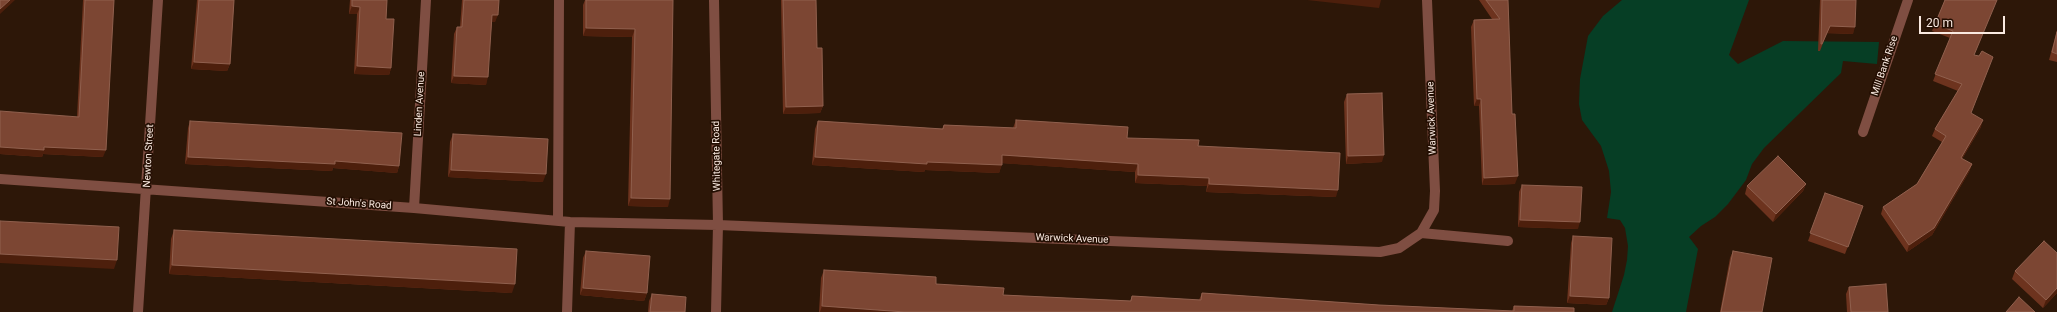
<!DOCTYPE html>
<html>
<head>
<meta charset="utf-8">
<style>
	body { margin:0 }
	#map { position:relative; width:2057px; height:312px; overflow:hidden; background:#2d1708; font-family:Roboto,sans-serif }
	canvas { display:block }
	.scale { position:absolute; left:1919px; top:16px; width:86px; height:18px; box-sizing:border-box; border:2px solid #faeae1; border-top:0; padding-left:5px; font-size:12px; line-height:14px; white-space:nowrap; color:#faeae1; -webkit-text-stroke:3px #230e02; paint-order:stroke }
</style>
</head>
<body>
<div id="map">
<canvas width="2057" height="312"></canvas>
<div class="scale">20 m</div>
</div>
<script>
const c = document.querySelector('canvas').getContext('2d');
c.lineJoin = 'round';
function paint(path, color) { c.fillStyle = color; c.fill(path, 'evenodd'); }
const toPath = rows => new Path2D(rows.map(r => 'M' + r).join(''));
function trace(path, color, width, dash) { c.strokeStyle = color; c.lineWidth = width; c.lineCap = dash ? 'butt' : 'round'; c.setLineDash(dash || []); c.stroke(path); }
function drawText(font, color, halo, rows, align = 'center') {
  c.font = font + ' Roboto,sans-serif'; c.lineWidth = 3.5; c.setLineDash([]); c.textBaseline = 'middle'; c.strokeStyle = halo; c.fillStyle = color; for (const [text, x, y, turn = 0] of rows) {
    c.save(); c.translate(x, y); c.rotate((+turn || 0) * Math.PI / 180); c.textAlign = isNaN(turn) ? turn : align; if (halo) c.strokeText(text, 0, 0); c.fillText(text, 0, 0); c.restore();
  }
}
const green = toPath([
	[1622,0,1749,0,1729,55,1738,64,1783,41,1879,42,1877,64,1843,61,1841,73,1764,148,1752,164,1746,180,1728,204,1715,217,1701,226,1689,237,1698,249,1686,312,1612,312,1624,275,1627,260,1628,246,1625,228,1620,220,1607,218,1611,192,1609,171,1601,146,1582,120,1579,104,1580,79,1588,36,1603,16]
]);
const minor = toPath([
	[714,0,718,225,716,312],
	[1863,132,1908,0],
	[0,179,414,208,570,222,718,225,1380,252,1399,248,1421,233,1508,241],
	[414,208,426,0],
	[558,221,559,0],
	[1421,233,1434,210,1435,191,1427,0],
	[138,312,158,0],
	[567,312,570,222]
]);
const wall = toPath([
	[83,0,114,0,103,157,43,154,42,157,0,154,77,117],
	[197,0,234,0,230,64,227,71,191,69],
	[350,0,387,0,386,19,391,68,389,75,354,74,357,14,349,14],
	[462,0,499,0,495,22,492,22,486,85,451,83,454,34,457,27,460,27],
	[585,0,673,0,668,207,628,206,632,37,583,36,583,5],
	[781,0,816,0,817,48,823,106,820,113,783,114],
	[1479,0,1508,0,1512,114,1515,184,1482,185,1479,106,1474,106,1471,27,1474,20,1492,19],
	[1820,0,1856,0,1853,34,1827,33,1820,51,1818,51],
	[1945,0,1974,55,1971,113,1981,127,1962,159,1972,164,1969,172,1932,235,1907,252,1881,214,1883,207,1917,184,1942,142,1932,136,1935,129,1958,91,1933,81,1950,38,1932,31],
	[2057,30,2057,62,2049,60],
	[1347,94,1382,162,1346,164,1344,102],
	[1016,120,1127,138,1198,146,1336,197,1206,192,1207,186,1135,183,1135,172,1002,163,999,173,925,170,924,172,812,165,815,129,818,121,942,129,944,125,1013,128],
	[190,121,399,166,397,173,333,168,332,171,185,164,188,128],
	[453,134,543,182,448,177,450,142],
	[1806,184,1803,191,1773,222,1745,194,1747,186],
	[1522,185,1578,229,1518,227,1519,192],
	[1825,193,1863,206,1845,254,1808,241],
	[174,230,512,293,169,274,171,239],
	[1573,236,1609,298,1606,305,1567,303,1571,243],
	[586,251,647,293,644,301,580,295,583,258],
	[1733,251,1762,312,1720,312,1730,258],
	[2057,253,2057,293,2043,308,2012,279,2015,271],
	[824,270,936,284,1003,295,1130,301,1132,296,1199,300,1202,293,1379,305,1512,311,1514,306,1574,312,819,312,821,278],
	[1849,287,1888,312,1847,312,1846,294],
	[652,294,685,312,648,312,649,301]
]);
const shadedWall = toPath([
	[10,0,15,0,0,14,0,9],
	[1307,0,1381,0,1379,8],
	[352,6,360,7,357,14,349,14],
	[492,15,498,15,495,22,490,22],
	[1830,26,1855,27,1853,34,1827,33,1820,51],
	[586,28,635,29,632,37,583,36],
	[194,62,230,64,227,71,191,69],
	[357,66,391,68,389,75,354,74],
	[454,76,488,77,486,85,451,83],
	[1477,99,1481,99,1479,106,1474,106],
	[823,106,820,113,783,114,786,107],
	[1983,120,1981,127,1958,165,1961,158],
	[0,147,44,147,106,150,103,157,43,154,42,157,0,154],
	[1002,155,1138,164,1135,172,999,163],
	[1384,155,1382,162,1346,164,1348,156],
	[188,157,335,161,399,166,397,173,333,168,332,171,185,164],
	[815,157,927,162,1002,165,999,173,925,170,924,172,812,165],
	[1972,164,1969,172,1932,235,1907,252,1909,245],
	[451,170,546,174,543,182,448,177],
	[1138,175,1209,178,1207,186,1135,183],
	[1518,176,1515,184,1482,185,1484,178],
	[1209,184,1338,190,1336,197,1206,192],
	[1806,184,1803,191,1773,222,1776,214],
	[631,198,670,199,668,207,628,206],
	[1520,220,1580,222,1578,229,1518,227],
	[0,254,117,260,114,269,0,263],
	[172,265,515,284,512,293,169,274],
	[583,288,647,293,644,301,580,295],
	[2057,288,2057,293,2043,308,2046,300],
	[1570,296,1609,298,1606,305,1567,303],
	[822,306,905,312,820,312]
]);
const building = toPath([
	[0,0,10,0,0,9,0,0],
	[85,0,114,0,106,150,44,147,44,150,0,147,0,111,79,117,85,0],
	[199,0,234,0,230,64,194,62,199,0],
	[352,0,387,0,386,19,394,19,391,68,357,66,360,7,352,6,352,0],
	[464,0,499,0,498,15,492,15,488,77,454,76,457,27,462,27,464,0],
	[586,0,673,0,670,199,631,198,635,29,586,28,586,0],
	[783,0,816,0,817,48,822,48,823,106,786,107,783,0],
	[1486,0,1508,0,1512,114,1515,114,1518,176,1484,178,1481,99,1477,99,1474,20,1500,19,1486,0],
	[1822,0,1856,0,1855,27,1830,26,1822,44,1821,44,1822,0],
	[1945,0,1997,0,1974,55,1979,56,1982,51,1993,57,1971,113,1983,120,1961,158,1972,164,1934,228,1909,245,1883,207,1917,184,1946,136,1935,129,1962,84,1935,74,1953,31,1935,24,1945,0],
	[2057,32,2057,54,2052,52,2057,32],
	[1382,93,1384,155,1348,156,1347,94,1382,93],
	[1016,120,1128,127,1127,138,1199,140,1198,146,1340,153,1338,190,1209,184,1209,178,1138,175,1138,164,1002,155,1002,165,927,162,927,164,815,157,818,121,943,129,944,125,1016,128,1016,120],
	[190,121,402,133,399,166,335,161,335,164,188,157,190,121],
	[453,134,548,139,546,174,451,170,453,134],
	[1778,156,1806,184,1776,214,1747,186,1778,156],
	[1522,185,1582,187,1580,222,1520,220,1522,185],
	[1825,193,1863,206,1848,247,1810,233,1825,193],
	[0,221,119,227,117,260,0,254,0,221],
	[174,230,517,249,515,284,172,265,174,230],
	[1573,236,1612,238,1609,298,1570,296,1573,236],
	[2044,241,2057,253,2057,288,2046,300,2015,271,2044,241],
	[586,251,650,256,647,293,583,288,586,251],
	[1733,251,1772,258,1762,312,1721,312,1733,251],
	[824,270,936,277,936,284,1004,288,1003,295,1131,301,1132,296,1201,300,1202,293,1379,305,1514,311,1514,306,1574,308,1574,312,905,312,822,306,824,270],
	[1886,284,1888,312,1851,312,1849,287,1886,284],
	[652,294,686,297,685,312,650,312,652,294],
	[2019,297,2035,312,2006,312,2019,297]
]);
const streetNames = [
	["Mill Bank Rise",1885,66,-71],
	["Linden Avenue",420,104,-87],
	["Warwick Avenue",1432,118,-92],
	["Newton Street",149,156,-87],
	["Whitegate Road",717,156,-91],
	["St John's Road",359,204,4],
	["Warwick Avenue",1072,239,2]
];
paint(green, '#063e25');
trace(minor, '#7f4e42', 10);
paint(wall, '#6d331e');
paint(shadedWall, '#4d1f0c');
paint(building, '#7c4633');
trace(building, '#90604e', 1);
drawText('10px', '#faeae1', '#230e02', streetNames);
</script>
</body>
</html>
